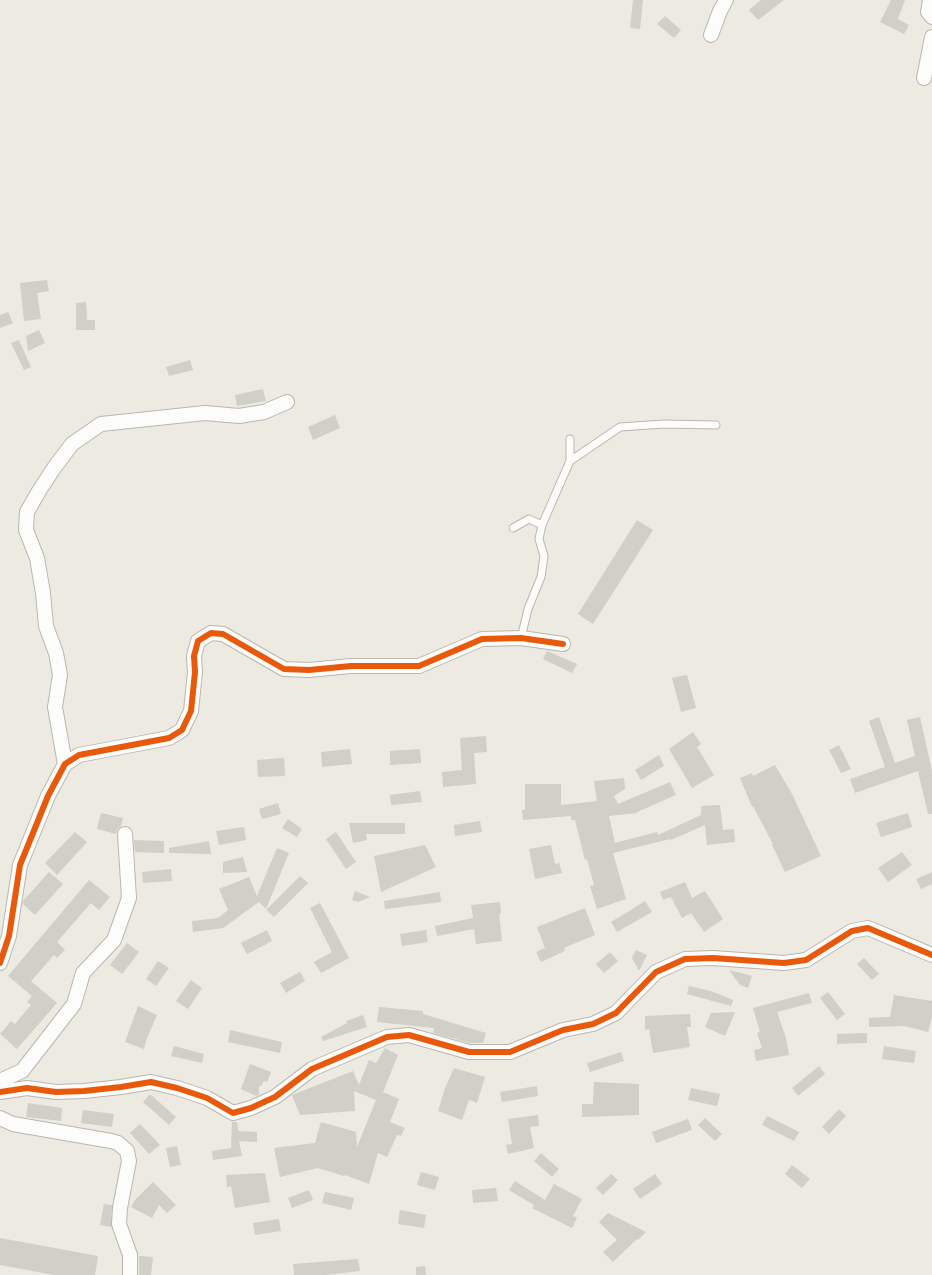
<!DOCTYPE html>
<html>
<head>
<meta charset="utf-8">
<style>
	body { margin:0 }
	canvas { display:block; background:#eceae1 }
</style>
</head>
<body>
<canvas width="932" height="1275"></canvas>
<script>
const c = document.querySelector('canvas').getContext('2d');
c.lineJoin = 'round';
function paint(path, color) { c.fillStyle = color; c.fill(path, 'evenodd'); }
const toPath = rows => new Path2D(rows.map(r => 'M' + r).join(''));
function trace(path, color, width, dash) { c.strokeStyle = color; c.lineWidth = width; c.lineCap = dash ? 'butt' : 'round'; c.setLineDash(dash || []); c.stroke(path); }
const building = toPath([
	[633,0,643,0,640,29,630,28],
	[761,0,784,0,758,20,749,10],
	[891,0,905,0,898,19,909,25,904,34,880,22],
	[665,16,681,30,674,38,657,24],
	[47,280,49,291,37,293,41,319,24,321,20,283],
	[86,302,87,320,95,320,95,330,76,330,76,303],
	[8,312,13,323,0,328,0,315],
	[39,330,45,343,28,351,26,336],
	[19,340,31,367,24,370,11,343],
	[190,360,193,370,169,376,166,367],
	[263,389,266,401,237,406,235,395],
	[335,415,340,428,313,440,308,427],
	[637,520,653,530,593,624,578,614],
	[547,651,577,664,572,673,543,659],
	[687,675,696,708,681,712,672,678],
	[879,717,895,763,915,756,907,720,920,717,932,771,932,814,928,814,918,771,855,793,850,779,885,767,869,721],
	[693,732,701,744,697,747,714,775,692,788,669,749],
	[486,736,487,752,474,753,476,784,443,787,442,772,462,770,460,738],
	[839,745,851,769,841,773,829,750],
	[350,749,352,764,322,767,321,752],
	[420,749,421,763,390,765,390,751],
	[659,755,664,766,641,780,635,770],
	[284,758,285,776,258,777,257,760],
	[775,765,792,794,821,856,785,872,772,845,773,844,753,806,752,807,740,778,752,773,753,776],
	[624,778,625,789,614,796,618,804,670,782,676,795,637,812,637,813,609,816,615,843,657,832,658,835,701,815,701,806,720,805,723,830,734,829,735,842,707,845,705,825,671,840,670,839,613,853,626,899,597,909,590,886,594,885,587,859,585,860,575,820,571,820,571,816,523,820,522,810,525,810,525,784,561,784,561,805,597,801,594,781],
	[420,791,422,802,391,805,390,795],
	[278,803,281,814,262,819,259,809],
	[101,813,123,818,121,826,117,830,116,834,97,829],
	[908,813,912,827,881,837,876,823],
	[288,819,302,829,297,837,282,828],
	[480,821,482,832,455,836,454,825],
	[349,823,405,823,405,834,366,834,367,840,353,843],
	[244,827,246,840,219,845,216,831],
	[75,832,87,842,57,875,45,863],
	[336,832,356,862,346,869,326,839],
	[134,840,164,841,164,853,135,852],
	[209,841,211,854,169,853,169,848],
	[425,845,436,867,381,892,374,856],
	[551,845,555,864,559,863,562,873,535,879,529,849],
	[277,848,289,853,266,909,259,902,223,928,193,932,192,921,218,918,228,910,219,889,249,877,257,896],
	[902,852,912,865,888,882,878,868],
	[243,857,247,872,223,873,223,862],
	[171,869,172,881,143,883,142,872],
	[49,872,63,884,35,915,23,904,23,901],
	[932,872,932,884,921,889,916,879],
	[300,876,308,883,274,917,266,910],
	[89,880,110,897,99,910,91,903,57,942,65,950,57,958,54,955,31,981,57,1003,17,1049,0,1034,11,1021,15,1024,31,1005,27,1002,32,996,8,976],
	[685,882,692,898,705,891,723,919,704,932,691,913,682,918,673,901,674,899,672,900,671,897,663,900,660,892],
	[355,891,370,897,358,902,352,900],
	[440,892,441,902,385,909,384,901],
	[645,901,652,912,617,932,611,922],
	[500,902,501,914,499,914,502,941,476,944,474,929,437,936,435,926,473,918,471,905],
	[320,903,349,958,321,973,314,962,332,952,310,908],
	[585,908,595,935,564,948,565,951,541,962,536,952,545,948,537,927],
	[267,930,272,941,247,954,241,943],
	[426,930,428,942,402,946,400,934],
	[127,943,139,952,122,974,110,965],
	[636,950,647,955,639,971,632,958],
	[610,952,618,961,604,973,596,964],
	[864,958,879,974,872,980,857,964],
	[158,961,169,968,156,986,146,979],
	[729,970,752,976,748,988,740,985],
	[300,972,305,981,286,993,280,983],
	[191,980,202,988,188,1009,176,1001],
	[689,986,711,991,733,1000,731,1006,687,994],
	[828,992,845,1014,837,1020,820,998],
	[809,993,812,1003,777,1012,786,1038,789,1055,756,1061,754,1050,762,1048,757,1033,760,1032,753,1008],
	[894,995,932,1001,932,1017,928,1032,904,1026,869,1027,869,1018,890,1017],
	[138,1006,157,1015,147,1038,144,1049,125,1042],
	[379,1007,423,1011,423,1014,486,1033,483,1043,470,1043,433,1033,434,1028,377,1022],
	[735,1012,725,1036,705,1027,711,1013],
	[690,1014,691,1027,687,1027,690,1047,653,1053,649,1029,645,1030,645,1016],
	[363,1015,367,1027,323,1041,321,1037,347,1023,346,1021],
	[230,1030,282,1042,280,1053,228,1042],
	[867,1033,867,1043,837,1044,837,1034],
	[174,1046,204,1054,202,1063,171,1056],
	[884,1046,916,1051,914,1063,882,1059],
	[385,1048,398,1055,383,1092,399,1099,390,1122,405,1128,401,1136,397,1135,387,1157,378,1153,369,1184,345,1175,344,1176,318,1168,280,1177,274,1148,315,1143,321,1122,356,1132,357,1147,376,1100,354,1091,355,1111,300,1115,292,1095,353,1071,359,1085,369,1060,376,1063],
	[621,1052,624,1061,590,1072,587,1063],
	[250,1064,271,1072,267,1082,264,1081,261,1086,259,1086,259,1095,256,1096,241,1089],
	[819,1066,825,1074,798,1096,792,1088],
	[454,1068,485,1077,477,1103,469,1100,462,1120,438,1111,445,1088],
	[594,1082,639,1084,639,1115,582,1117,582,1104,593,1104],
	[537,1086,538,1096,502,1102,500,1092],
	[691,1088,720,1094,717,1106,688,1100],
	[150,1094,176,1117,169,1125,143,1102],
	[28,1103,62,1108,61,1121,26,1117],
	[839,1109,846,1116,829,1134,822,1127],
	[83,1110,114,1114,112,1127,81,1123],
	[538,1115,539,1126,530,1127,534,1148,508,1154,506,1145,512,1144,508,1119],
	[767,1116,799,1132,794,1141,762,1125],
	[705,1118,722,1134,715,1141,698,1125],
	[688,1119,692,1130,656,1143,652,1132],
	[232,1122,237,1122,238,1131,257,1132,257,1142,239,1141,242,1156,213,1160,212,1151,231,1148],
	[140,1124,160,1145,149,1154,130,1133],
	[177,1146,181,1165,170,1167,166,1148],
	[541,1153,559,1169,552,1177,534,1161],
	[792,1165,810,1179,802,1188,785,1174],
	[421,1172,439,1177,435,1190,417,1185],
	[265,1173,270,1202,235,1208,231,1186,227,1187,226,1175],
	[611,1174,618,1180,603,1195,596,1188],
	[655,1174,662,1184,640,1199,633,1189],
	[515,1181,545,1200,554,1184,582,1199,573,1216,577,1218,572,1228,532,1208,534,1205,509,1190],
	[153,1182,176,1205,167,1213,159,1205,152,1218,131,1207,135,1200],
	[496,1188,498,1201,473,1203,472,1190],
	[309,1190,313,1200,292,1208,288,1198],
	[325,1192,354,1198,351,1210,322,1203],
	[104,1204,112,1205,111,1227,100,1225],
	[400,1210,426,1215,424,1228,398,1224],
	[608,1213,646,1232,638,1240,637,1239,613,1262,603,1252,617,1240,599,1222],
	[279,1219,281,1231,255,1235,253,1223],
	[0,1238,98,1256,95,1275,54,1275,0,1265],
	[139,1256,153,1257,151,1275,139,1275],
	[358,1259,360,1271,325,1275,294,1275,293,1264],
	[425,1266,426,1275,416,1275,416,1267]
]);
const lane = toPath([
	[570,461,570,439],
	[513,528,529,519,542,525],
	[521,638,528,609,541,577,544,556,539,539,542,525,570,461,620,427,664,424,716,425]
]);
const street = toPath([
	[930,0,928,12,932,17],
	[711,35,720,11,726,0],
	[924,78,932,37],
	[65,764,55,707,60,675,56,653,46,626,43,593,37,558,26,530,27,512,39,491,54,468,72,444,101,424,205,413,239,416,264,412,287,402],
	[0,963,9,936,20,865,48,796,65,764,79,755,169,738,182,730,191,711,195,672,194,656,198,641,211,633,223,634,284,669,309,670,351,666,419,666,482,639,521,638,563,644],
	[4,1079,22,1071,74,1004,83,973,114,940,129,898,125,834],
	[0,1092,27,1088,56,1092,84,1091,121,1087,151,1082,177,1088,207,1098,233,1113,251,1108,275,1097,312,1069,387,1037,409,1035,469,1052,510,1052,563,1030,593,1024,616,1013,656,972,685,959,713,958,784,963,806,960,852,931,868,928,932,955],
	[0,1118,13,1124,111,1141,118,1143,127,1151,129,1161,120,1208,119,1224,130,1255,130,1275]
]);
const cycleway = toPath([
	[0,963,9,936,20,865,48,796,65,764,79,755,169,738,182,730,191,711,195,672,194,656,198,641,211,633,223,634,284,669,309,670,351,666,419,666,482,639,521,638,563,644],
	[0,1092,27,1088,56,1092,84,1091,121,1087,151,1082,177,1088,207,1098,233,1113,251,1108,275,1097,312,1069,387,1037,409,1035,469,1052,510,1052,563,1030,593,1024,616,1013,656,972,685,959,713,958,784,963,806,960,852,931,868,928,932,955]
]);
paint(building, '#d0cfc8');
trace(lane, '#b9b7b0', 9);
trace(street, '#b9b7b0', 16);
trace(lane, '#fcfcfa', 7);
trace(street, '#fcfcfa', 14);
trace(cycleway, '#e8590c', 6);
</script>
</body>
</html>
